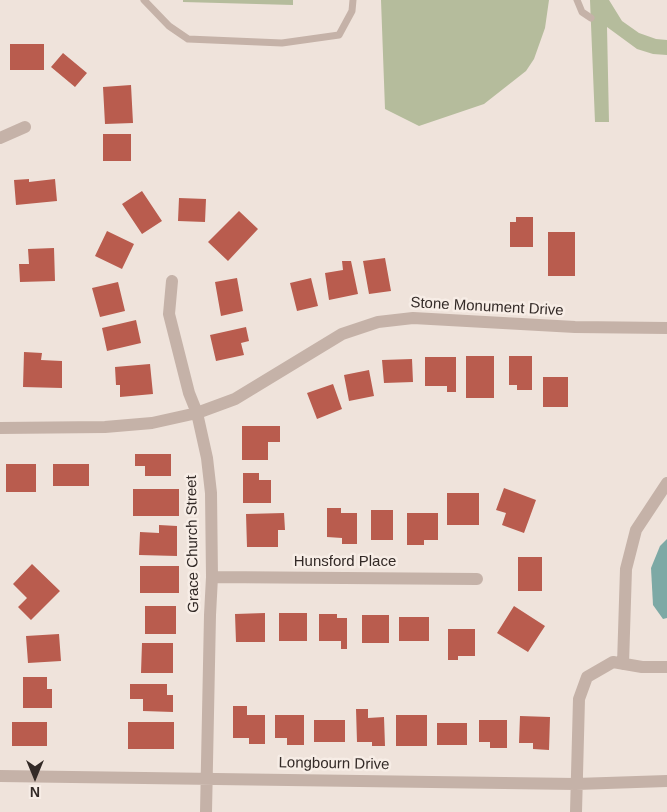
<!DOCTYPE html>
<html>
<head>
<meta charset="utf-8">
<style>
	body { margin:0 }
	#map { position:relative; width:667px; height:812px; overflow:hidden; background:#efe3db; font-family:Helvetica,sans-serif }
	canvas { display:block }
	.north { position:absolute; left:10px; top:752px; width:50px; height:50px; -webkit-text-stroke:4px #f7ede6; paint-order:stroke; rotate:180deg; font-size:14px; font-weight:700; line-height:20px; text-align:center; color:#332a27 }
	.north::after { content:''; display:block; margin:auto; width:18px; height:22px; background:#332a27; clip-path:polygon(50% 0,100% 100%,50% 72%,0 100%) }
</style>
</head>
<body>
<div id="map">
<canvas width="667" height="812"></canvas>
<div class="north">N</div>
</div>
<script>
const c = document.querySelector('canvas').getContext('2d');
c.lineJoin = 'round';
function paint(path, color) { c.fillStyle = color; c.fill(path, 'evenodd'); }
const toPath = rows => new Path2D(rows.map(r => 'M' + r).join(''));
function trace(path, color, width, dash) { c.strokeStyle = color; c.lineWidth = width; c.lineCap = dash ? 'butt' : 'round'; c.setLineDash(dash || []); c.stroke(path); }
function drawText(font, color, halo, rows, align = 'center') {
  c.font = font + ' Helvetica,sans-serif'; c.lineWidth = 5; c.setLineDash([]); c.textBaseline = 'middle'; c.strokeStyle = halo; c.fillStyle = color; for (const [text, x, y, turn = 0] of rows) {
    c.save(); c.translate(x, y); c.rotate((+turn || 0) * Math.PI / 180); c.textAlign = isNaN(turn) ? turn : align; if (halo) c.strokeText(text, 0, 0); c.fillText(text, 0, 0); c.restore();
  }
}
const green = toPath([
	[183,0,293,0,293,5,183,2],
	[381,0,549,0,545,28,534,59,526,71,484,104,419,126,385,109],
	[590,0,609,0,622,21,639,33,656,39,667,40,667,55,653,54,637,49,607,27,609,122,595,122]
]);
const water = toPath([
	[667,539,667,618,663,619,653,605,651,568,660,546]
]);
const building = toPath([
	[10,44,44,44,44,70,10,70],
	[63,53,87,73,75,87,51,67],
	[131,85,133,123,105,124,103,87],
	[103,134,131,134,131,161,103,161],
	[29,179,29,182,55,179,57,201,16,205,14,180],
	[142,191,162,221,142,234,122,204],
	[179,198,206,199,205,222,178,221],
	[239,211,258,229,228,261,208,242],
	[516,217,533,217,533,247,510,247,510,222,516,222],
	[107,231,134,244,122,269,95,256],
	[548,232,575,232,575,276,548,276],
	[54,248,55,281,20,282,19,264,29,264,28,249],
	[385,258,391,291,369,294,363,261],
	[342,261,351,261,358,294,329,300,325,273,343,270],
	[237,278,243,311,221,316,215,282],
	[311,278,318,306,297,311,290,283],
	[118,282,125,311,100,317,92,288],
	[136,320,141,343,107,351,102,328],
	[246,327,249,341,241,343,244,355,216,361,210,335],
	[24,352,42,353,41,360,62,361,62,388,23,387],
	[466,356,494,356,494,398,466,398],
	[509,356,532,356,532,390,517,390,517,385,509,385],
	[425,357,456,357,456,392,447,392,447,386,425,386],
	[412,359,413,382,384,383,382,360],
	[150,364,153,394,120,397,120,385,116,385,115,367],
	[369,370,374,396,349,401,344,375],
	[543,377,568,377,568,407,543,407],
	[333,384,342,409,317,419,307,393],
	[242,426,280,426,280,442,268,442,268,460,242,460],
	[135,454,171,454,171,476,145,476,145,466,135,466],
	[6,464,36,464,36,492,6,492],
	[53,464,89,464,89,486,53,486],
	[243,473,259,473,259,480,271,480,271,503,243,503],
	[504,488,536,500,524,533,502,525,506,513,496,510],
	[133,489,179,489,179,516,133,516],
	[447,493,479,493,479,525,447,525],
	[327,508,341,508,341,513,357,513,357,544,342,544,342,538,327,537],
	[371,510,393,510,393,540,371,540],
	[284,513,285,530,278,530,278,547,247,547,246,514],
	[407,513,438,513,438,540,424,540,424,545,407,545],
	[159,525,177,526,177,556,139,555,140,532,159,533],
	[518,557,542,557,542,591,518,591],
	[32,564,60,591,31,620,18,607,27,598,13,584],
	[140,566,179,566,179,593,140,593],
	[145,606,176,606,176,634,145,634],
	[514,606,545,626,528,652,497,633],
	[265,613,265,642,236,642,235,614],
	[279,613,307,613,307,641,279,641],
	[319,614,337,614,337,618,347,618,347,649,341,649,341,641,319,641],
	[362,615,389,615,389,643,362,643],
	[399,617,429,617,429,641,399,641],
	[448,629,475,629,475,656,458,656,458,660,448,660],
	[59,634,61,661,28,663,26,636],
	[142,643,173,643,173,673,141,673],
	[23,677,47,677,47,689,52,689,52,708,23,708],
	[130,684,167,684,167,695,173,695,173,712,143,711,143,699,130,699],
	[233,706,247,706,247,715,265,715,265,744,249,744,249,738,233,738],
	[356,709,368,709,368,718,384,717,385,746,372,746,372,742,357,742],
	[275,715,304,715,304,745,287,745,287,738,275,738],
	[396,715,427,715,427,746,396,746],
	[520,716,550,717,549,750,533,749,533,743,519,743],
	[314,720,345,720,345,742,314,742],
	[479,720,507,720,507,748,490,748,490,742,479,742],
	[12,722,47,722,47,746,12,746],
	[128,722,174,722,174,749,128,749],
	[437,723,467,723,467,745,437,745]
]);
const lane = toPath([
	[144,0,169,26,188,39,282,43,339,35,352,11,353,0],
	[577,0,582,12,591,18]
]);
const street = toPath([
	[0,138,25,127],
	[172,281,169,314,189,393,197,413,207,458,211,493,212,577,210,615,206,812],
	[0,428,105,427,152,423,197,413,235,399,342,334,378,322,413,318,575,327,667,328],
	[212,577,477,579],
	[623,664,626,569,636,530,667,483],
	[0,776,576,784,667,781],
	[576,812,579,699,587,677,613,662,642,667,667,667]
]);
const streetNames = [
	["Stone Monument Drive",487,307,3],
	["Grace Church Street",193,544,-91],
	["Hunsford Place",345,562],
	["Longbourn Drive",334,764,1]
];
paint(green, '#b5bc9c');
paint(water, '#7da9a5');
paint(building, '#b95c4e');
trace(lane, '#c5b2a8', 7);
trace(street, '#c5b2a8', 12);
drawText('15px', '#332a27', '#f7ede6', streetNames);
</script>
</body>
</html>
